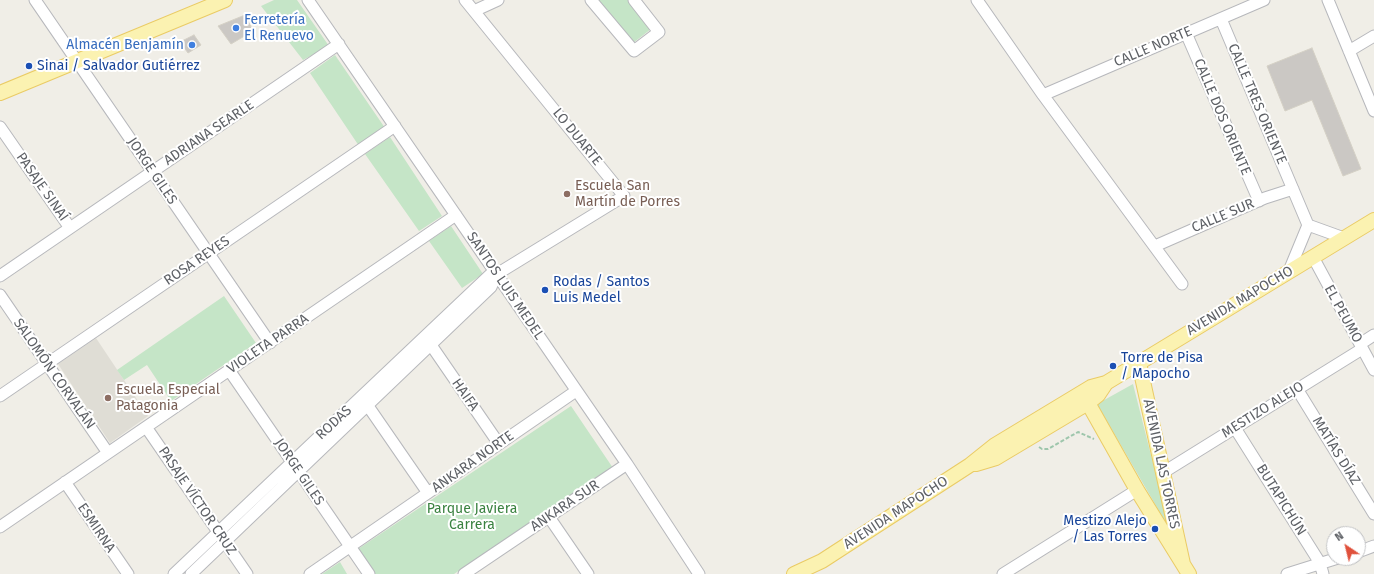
<!DOCTYPE html>
<html>
<head>
<meta charset="utf-8">
<style>
	body { margin:0 }
	#map { position:relative; width:1374px; height:574px; overflow:hidden; background:#f0eee7; font-family:"Fira Sans",sans-serif }
	canvas { display:block }
	.north { position:absolute; left:1326px; top:526px; width:40px; height:40px; box-sizing:border-box; background:#fff; border:1px solid #bfc0c2; border-radius:50%; rotate:325deg; font-size:11px; font-weight:700; line-height:16px; text-align:center; color:#5e6166 }
	.north::after { content:''; display:block; margin:auto; width:14px; height:18px; background:#e0513c; clip-path:polygon(50% 0,100% 100%,50% 72%,0 100%) }
</style>
</head>
<body>
<div id="map">
<canvas width="1374" height="574"></canvas>
<div class="north">N</div>
</div>
<script>
const c = document.querySelector('canvas').getContext('2d');
c.lineJoin = 'round';
function paint(path, color) { c.fillStyle = color; c.fill(path, 'evenodd'); }
const toPath = rows => new Path2D(rows.map(r => 'M' + r).join(''));
function trace(path, color, width, dash) { c.strokeStyle = color; c.lineWidth = width; c.lineCap = dash ? 'butt' : 'round'; c.setLineDash(dash || []); c.stroke(path); }
function drawText(font, color, halo, rows, align = 'center') {
  c.font = font + ' "Fira Sans",sans-serif'; c.lineWidth = 4; c.setLineDash([]); c.textBaseline = 'middle'; c.strokeStyle = halo; c.fillStyle = color; for (const [text, x, y, turn = 0] of rows) {
    c.save(); c.translate(x, y); c.rotate((+turn || 0) * Math.PI / 180); c.textAlign = isNaN(turn) ? turn : align; if (halo) c.strokeText(text, 0, 0); c.fillText(text, 0, 0); c.restore();
  }
}
const education = toPath([
	[96,338,148,416,110,443,58,364]
]);
const green = toPath([
	[274,0,297,0,329,46,303,60,261,6],
	[598,0,628,0,651,29,633,43],
	[335,55,385,128,359,146,310,73],
	[390,137,442,216,419,231,365,154],
	[451,226,483,274,462,288,429,241],
	[224,296,256,343,171,401,147,365,124,380,117,370],
	[1133,384,1170,530,1097,404],
	[571,406,613,468,454,574,375,574,358,549],
	[340,562,347,574,322,574]
]);
const building = toPath([
	[245,15,253,31,231,44,218,26,245,15],
	[194,35,201,45,188,53,180,42,194,35],
	[1312,48,1361,169,1343,176,1312,100,1285,111,1267,66,1312,48]
]);
const path = toPath([
	[1039,447,1042,449,1048,449,1078,432,1094,439]
]);
const minor = toPath([
	[35,0,270,343],
	[308,0,627,464,699,574],
	[591,0,634,51,659,32,634,0],
	[977,0,1043,95,1182,284],
	[1328,0,1374,111],
	[474,11,498,0],
	[1221,19,1308,225,1344,238],
	[1186,33,1259,201],
	[1349,51,1374,36],
	[1043,95,1264,0],
	[0,127,70,228],
	[1155,246,1265,198,1293,189],
	[1313,257,1374,370],
	[1289,271,1308,225],
	[0,276,339,44],
	[0,295,108,453],
	[1360,344,1374,335],
	[431,345,499,444],
	[229,370,369,574],
	[1297,389,1374,514],
	[0,396,395,126],
	[368,406,428,493],
	[146,427,247,574],
	[1235,428,1320,563,1323,574],
	[1164,472,1362,349],
	[65,482,128,574],
	[549,517,588,574],
	[0,527,456,215],
	[1358,552,1374,546],
	[174,574,494,271],
	[191,574,491,287,497,274,624,196,465,0],
	[310,574,576,391],
	[464,574,627,464],
	[1003,574,1137,490],
	[1287,574,1338,558]
]);
const major = toPath([
	[0,93,225,0],
	[1139,363,1183,564],
	[1088,403,1137,490,1189,574],
	[976,464,996,458,1006,452,1088,403,1098,395,1106,383],
	[794,574,822,561,970,465,995,445,1091,387,1106,383,1374,220]
]);
const markers = [
	[236,28,4,"#3f7fe0"],
	[192,45,4,"#3f7fe0"],
	[29,66,4,"#1a4fb4"],
	[567,194,4,"#8d6e63"],
	[545,290,4,"#1a4fb4"],
	[1113,366,4,"#1a4fb4"],
	[108,398,4,"#8d6e63"],
	[1155,529,4,"#1a4fb4"]
];
const shopNames = [
	["Ferretería",244,20],
	["El Renuevo",244,36],
	["Almacén Benjamín",184,45,"right"]
];
const streetNames = [
	["CALLE NORTE",1153,47,-23],
	["CALLE TRES ORIENTE",1257,104,67],
	["CALLE DOS ORIENTE",1222,117,67],
	["ADRIANA SEARLE",209,133,-34],
	["LO DUARTE",577,137,51],
	["JORGE GILES",152,171,56],
	["PASAJE SINAÍ",42,187,55],
	["CALLE SUR",1223,216,-23],
	["ROSA REYES",197,261,-34],
	["SANTOS LUIS MEDEL",505,286,56],
	["AVENIDA MAPOCHO",1240,301,-31],
	["EL PEUMO",1343,314,61],
	["VIOLETA PARRA",268,344,-34],
	["SALOMÓN CORVALÁN",54,374,55],
	["HAIFA",465,395,55],
	["MESTIZO ALEJO",1263,410,-32],
	["RODAS",334,423,-43],
	["MATÍAS DÍAZ",1336,451,58],
	["ANKARA NORTE",473,462,-35],
	["AVENIDA LAS TORRES",1161,464,78],
	["JORGE GILES",299,472,56],
	["BUTAPICHÚN",1281,500,58],
	["PASAJE VÍCTOR CRUZ",197,501,56],
	["ANKARA SUR",565,506,-34],
	["AVENIDA MAPOCHO",896,513,-33],
	["ESMIRNA",96,528,56]
];
const transitNames = [
	["Sinai / Salvador Gutiérrez",37,66],
	["Rodas / Santos",553,282],
	["Luis Medel",553,298],
	["Torre de Pisa",1121,358],
	["/ Mapocho",1121,374],
	["Mestizo Alejo",1147,521,"right"],
	["/ Las Torres",1147,537,"right"]
];
const educationNames = [
	["Escuela San",575,186],
	["Martín de Porres",575,202],
	["Escuela Especial",116,390],
	["Patagonia",116,406]
];
const parkNames = [
	["Parque Javiera",472,509],
	["Carrera",472,525]
];
paint(education, '#dfddd5');
paint(green, '#c5e5c7');
paint(building, '#cbc8c4');
trace(building, '#d4d0c5', 1);
trace(minor, '#b7b8bc', 13);
trace(major, '#eacb65', 16);
trace(path, '#9ec6ac', 2, [4, 2]);
trace(minor, '#fff', 11);
trace(major, '#fbf2b1', 14);
for (const [x, y, r, color] of markers) { const dot = new Path2D(); dot.arc(x, y, r, 0, 2 * Math.PI); c.fillStyle = color; c.fill(dot); trace(dot, '#fff', 1.5); }
drawText('14px', '#366cbe', '#fff', shopNames, 'left');
drawText('14px', '#5e6166', '#fff', streetNames);
drawText('14px', '#164399', '#fff', transitNames, 'left');
drawText('14px', '#785e54', '#fff', educationNames, 'left');
drawText('14px', '#3a8240', '#fff', parkNames);
</script>
</body>
</html>
